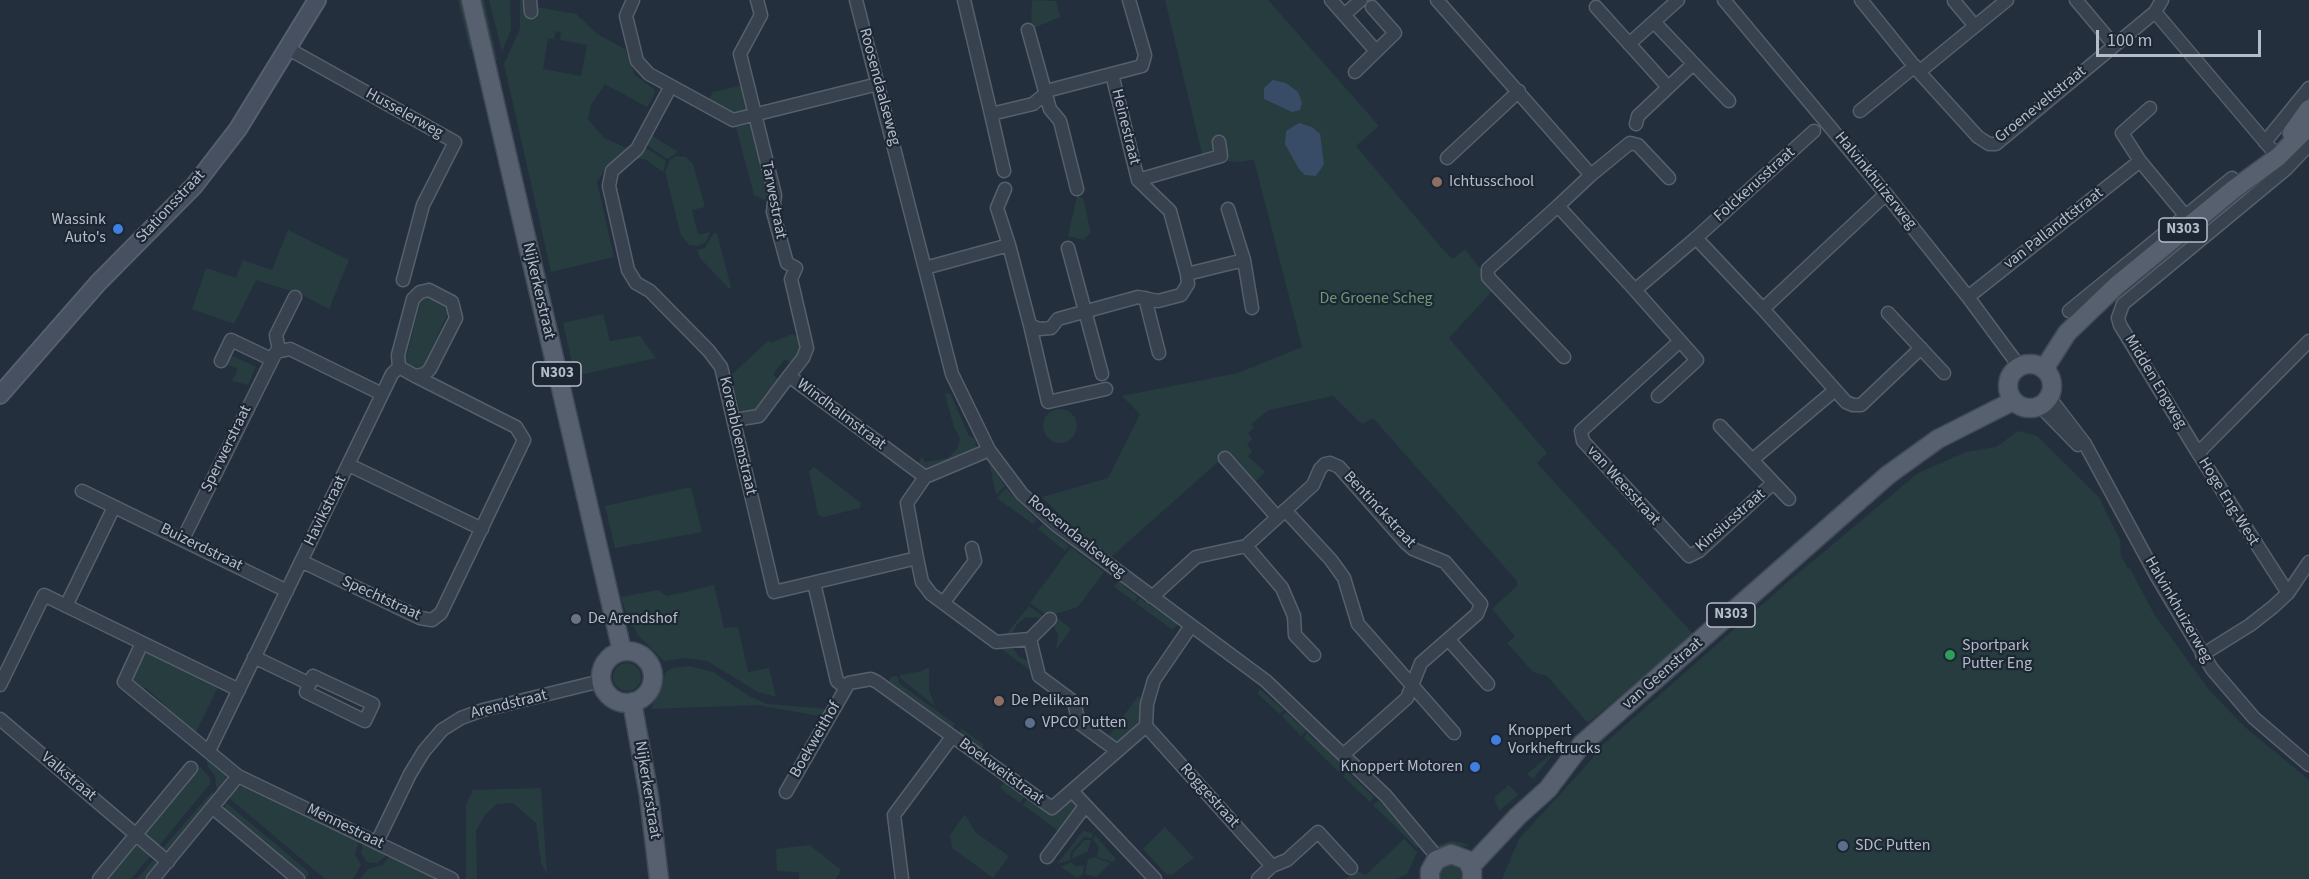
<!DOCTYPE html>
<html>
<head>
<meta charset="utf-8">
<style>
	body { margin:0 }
	#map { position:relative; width:2309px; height:879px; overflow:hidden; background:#242f3e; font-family:"Source Sans 3",sans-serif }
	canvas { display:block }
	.scale { position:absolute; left:2096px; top:30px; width:165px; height:27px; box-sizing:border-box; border:3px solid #b4bcc9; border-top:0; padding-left:8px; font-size:18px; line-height:21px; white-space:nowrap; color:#b4bcc9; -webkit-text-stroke:4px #1d2633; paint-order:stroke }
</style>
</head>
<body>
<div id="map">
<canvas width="2309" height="879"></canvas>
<div class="scale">100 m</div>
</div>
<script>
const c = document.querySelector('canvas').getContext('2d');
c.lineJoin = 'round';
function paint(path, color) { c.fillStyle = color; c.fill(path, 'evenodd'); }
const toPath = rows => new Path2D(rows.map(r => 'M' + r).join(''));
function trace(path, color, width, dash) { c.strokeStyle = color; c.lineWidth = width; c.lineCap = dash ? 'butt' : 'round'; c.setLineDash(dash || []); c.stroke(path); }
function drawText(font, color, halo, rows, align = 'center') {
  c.font = font + ' "Source Sans 3",sans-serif'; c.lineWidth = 4.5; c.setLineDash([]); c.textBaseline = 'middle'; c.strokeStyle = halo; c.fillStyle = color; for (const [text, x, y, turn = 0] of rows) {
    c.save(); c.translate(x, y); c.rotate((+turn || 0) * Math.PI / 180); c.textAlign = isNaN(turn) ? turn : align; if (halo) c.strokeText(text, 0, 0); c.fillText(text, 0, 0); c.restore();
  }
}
const green = toPath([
	[458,0,463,0,474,46,470,50],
	[478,0,484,0,497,59,493,67],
	[489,0,510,0,511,30,502,51],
	[520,0,524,2,525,14,535,15,537,7,576,14,597,34,625,49,635,75,654,89,655,94,647,107,605,84,591,105,588,119,604,138,627,148,608,165,597,182,614,257,551,272,504,64,520,29],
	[556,31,561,32,560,40,587,45,581,76,543,69,548,38,554,39],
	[1032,0,1056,1,1060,17,1031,29],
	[1165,0,1268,0,1379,126,1356,146,1445,252,1453,259,1465,249,1495,288,1449,338,1547,453,1537,463,1693,634,1588,723,1547,676,1533,672,1507,643,1515,636,1492,609,1517,586,1517,581,1373,418,1362,424,1333,396,1269,410,1251,424,1254,428,1248,433,1252,439,1247,444,1252,452,1248,456,1265,472,1253,484,1226,455,1110,558,1074,529,1042,497,1108,478,1140,414,1122,396,1238,373,1302,347,1254,160,1238,162,1203,158],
	[743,85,750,112,729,115,729,110,713,102,707,102,713,92],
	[751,124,770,194,764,200,754,195,736,127],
	[651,135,677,151,676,154,667,159,644,143],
	[643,146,666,161,663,172,645,159,633,159],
	[676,156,686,157,693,164,705,207,692,210,698,235,710,232,706,242,698,246,689,245,681,235,665,172,670,160],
	[1077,196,1083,198,1090,229,1090,233,1084,240,1068,236],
	[288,230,349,260,329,309,300,294,256,280,234,324,192,309,206,268,236,278,243,260,272,270],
	[717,233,731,287,729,289,700,258,697,250,705,248,713,234],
	[425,295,445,301,452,313,447,315,425,363,426,367,419,371,404,365,402,358,407,354,420,304,418,300],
	[603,314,610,341,640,336,656,358,575,376,563,323],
	[792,334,800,337,802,349,792,364,785,359,773,374,779,380,757,410,745,412,740,410,730,376,768,341,771,343],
	[231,355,256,367,248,385,232,381,238,369,226,364],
	[950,393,969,436,975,439,976,448,928,469,923,469,919,464,922,456,925,462,948,458,958,448,960,438,954,427,945,394],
	'1043 426a17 17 0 1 1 34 0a17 17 0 1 1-34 0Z',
	[2018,431,2037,436,2099,497,2120,540,2121,556,2128,569,2130,568,2154,614,2210,691,2245,727,2309,780,2309,879,1502,879,1519,839,1592,759,1596,751,1782,587,1918,473,1966,452,1996,447],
	[989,461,1005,486,996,495],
	[814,467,861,503,860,508,824,517,818,515,809,471],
	[691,487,702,532,615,548,605,506],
	[1006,488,1037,520,1033,524,997,498],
	[1042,524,1069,546,1065,551,1038,529],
	[1071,547,1104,572,1078,607,1048,616,1030,603],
	[1120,579,1124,586,1138,597,1135,602,1114,587],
	[714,585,724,628,738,627,748,672,769,668,776,697,758,692,707,661,686,658,664,661,637,634,634,627,631,627,621,597,658,590,667,596],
	[1140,598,1171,620,1179,622,1173,630,1136,603],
	[1029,606,1045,618,1026,617,1017,624,1011,636,1004,637],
	[1057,618,1071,629,1056,650,1058,635,1053,624],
	[1012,645,1019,657,1031,662,1031,671,999,647],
	[150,653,219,685,195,734,166,710,165,705,146,688,139,688,131,680,142,655],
	'613 677a14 14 0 1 1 28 0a14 14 0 1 1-28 0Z',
	[690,666,713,672,751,697,767,704,829,709,825,717,756,705,651,709,666,672,672,668],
	[929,667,929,690,935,706,900,678,900,675,922,671],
	[897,676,900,684,955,724,953,727,948,729,888,685,891,677],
	[1260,689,1284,710,1280,714,1257,693],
	[1139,695,1143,702,1141,724,1117,743,1107,738],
	[1286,712,1306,731,1301,736,1282,716],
	[961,728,984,745,979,752,959,737],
	[1307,733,1317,742,1323,742,1348,766,1341,774,1304,738],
	[1558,748,1533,779,1528,775,1528,773],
	[206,756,226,775,225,783,220,791,216,787,215,776,208,767],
	[200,767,210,778,210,784,158,847,145,837,144,832,192,772],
	[1347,771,1374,797,1370,802,1343,776],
	[1005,781,1025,796,1020,803,1000,788],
	[1509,785,1518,795,1499,811,1494,798],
	[247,786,359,840,355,854,361,865,353,879,325,879,228,797,237,788],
	[541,788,547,874,541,863,536,823,513,803,497,804,485,815,476,831,477,879,466,879,466,805,473,790],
	[211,793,217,794,170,849,162,849],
	[1028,798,1051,815,1070,799,1078,806,1060,832,1023,805],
	[224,801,309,872,307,879,226,813],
	[1378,801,1391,809,1420,845,1417,848,1373,805],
	[965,814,975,832,1009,856,993,878,952,848,950,835],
	[1165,827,1194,858,1173,874,1167,875,1143,849],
	[1083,831,1093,833,1092,838,1084,837,1071,852,1070,860,1057,864],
	[1095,835,1116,859,1113,862,1097,857,1099,847,1093,840],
	[1404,839,1417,852,1407,874,1397,879,1345,879,1357,871,1366,875],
	[1084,840,1091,840,1088,851,1072,859,1073,853],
	[1451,841,1460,842,1470,846,1439,848,1435,846],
	[363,842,387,853,385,857,377,863,367,862,361,853],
	[137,843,152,854,131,879,103,879],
	[810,845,841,870,836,879,799,879,799,872,777,871,776,849],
	[390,855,439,879,360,879,368,869,383,865],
	[156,857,156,866,145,879,137,879],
	[1094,857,1111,863,1096,877,1085,874,1088,859],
	[1071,862,1075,866,1084,866,1083,874,1077,878,1061,867],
	[1451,863,1460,867,1462,879,1440,879,1443,866]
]);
const water = toPath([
	[1273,80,1286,83,1298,92,1302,103,1300,110,1292,112,1264,99,1264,88],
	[1299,123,1312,127,1320,134,1324,164,1316,176,1305,175,1299,169,1285,144,1286,131]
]);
const street = toPath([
	[530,0,531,12],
	[633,0,626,16,637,61,649,74,671,86],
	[757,0,761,15,740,54,775,195,773,212,787,263,796,268,791,279,807,348,803,358,789,376],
	[856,0,952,374,989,450,1022,494,1056,525,1266,681,1386,796,1438,858],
	[964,0,991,114,1033,104,1050,90,1142,66,1145,55,1129,0],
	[1331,0,1376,51],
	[1437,0,1591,175,1558,206,1635,290,1696,238,1763,309,1886,194],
	[1724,0,1886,194,1968,297,2019,366],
	[1861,0,1919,72,1978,137,1989,144,1996,144,2155,12,2278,157],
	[2076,0,2114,45],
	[1954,1,1975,26],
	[1596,7,1668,87],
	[2155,12,2162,0],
	[1344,15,1361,0],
	[1654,22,1729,101],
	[1028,30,1050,109,1060,121,1077,189],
	[1629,44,1678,0],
	[287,48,455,142,423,205,403,280],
	[1355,72,1395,33,1372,7],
	[1919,72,2007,0],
	[878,84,733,120,671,86,637,149,612,171,609,186,628,270,636,283,650,291,709,351,721,367,774,592,917,558,907,503,925,477,989,450],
	[2150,108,2122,133,2140,161,2189,220],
	[1860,111,1915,66],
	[991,114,1004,171],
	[1636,124,1638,116,1693,64],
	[2265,142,2309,88],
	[1447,158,1519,91],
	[1591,175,1630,143,1638,145,1669,178],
	[1138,180,1221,156,1219,142],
	[1005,189,997,208,1009,245],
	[1558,206,1488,269,1488,277,1564,357],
	[1228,209,1244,260,1252,308],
	[1696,238,1814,131],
	[1068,248,1102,374],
	[925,268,1009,245,1030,325,1039,329,1051,328,1058,319,1138,297,1158,301,1181,295,1188,284,1187,274,1170,211,1138,180,1112,74],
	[1187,274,1244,260],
	[429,290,452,302,456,318,430,369,425,374,415,376,399,367,398,355,413,299,420,292,429,290],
	[1635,290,1697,360,1658,396],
	[1968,297,2140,161],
	[1145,298,1159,353],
	[1763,309,1846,402,1853,405,1861,405,1921,348],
	[2069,311,2232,178],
	[1888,313,1944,373],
	[1030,325,1048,402,1106,389],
	[1679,342,1581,431,1583,441,1689,556,1699,551,1772,484],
	[279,350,276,335,295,297],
	[221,361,231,340,271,359],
	[2049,397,2085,444,2157,577,2212,669,2254,718,2309,765],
	[2040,406,2078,445],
	[734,420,759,416,789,376,925,477],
	[1720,426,1789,499],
	[2198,453,2309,341],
	[1225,458,1277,517],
	[1752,460,1835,390],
	[349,465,482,529],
	[82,491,287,591],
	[1285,510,1331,560,1344,578,1358,624,1454,733],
	[183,539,276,352,290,349,382,394],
	[1246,546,1282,588,1294,616,1295,635,1314,655],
	[917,558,922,582,931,594,996,642,1030,639,1050,619],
	[301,561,420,618,432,620,441,613,524,440,516,427,415,376],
	[814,583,837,681,846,688,849,683,871,679,877,682,1052,808,1146,726,1147,704,1154,680,1191,626],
	[2288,593,2198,453,2120,325,2118,318,2123,304,2285,170,2309,145],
	[1152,597,1196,557,1246,546,1313,485,1320,469,1325,464,1330,463,1339,467,1406,543,1413,549,1445,562,1481,604,1477,614,1421,663,1407,698,1343,755],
	[944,602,975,561,972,548],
	[66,606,114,507],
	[1030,639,1039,676,1074,702,1079,723,1116,750],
	[1448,639,1488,684],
	[142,643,124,682,238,776,452,879],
	[2202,655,2250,625,2273,607,2288,593,2309,562],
	[254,657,310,684],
	[313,676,373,704,365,721,306,692,313,676],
	[0,685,44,595,239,690],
	[0,719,168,862],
	[1146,726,1272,866,1258,879],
	[209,751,392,374,399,367],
	[1072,791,1155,879],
	[786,792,846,688],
	[213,808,298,879],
	[377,842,410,774,424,751,442,730,461,718,483,710,601,681],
	[1047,857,1085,806],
	[1272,866,1287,860,1318,832,1351,868],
	[99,879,191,768],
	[153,879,238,776],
	[902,879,894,815,952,737]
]);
const secondary = toPath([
	[0,395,98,283,194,186,238,129,317,0]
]);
const primary = toPath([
	[471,0,622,651],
	[2292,133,2309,109],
	'2008 386a22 22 0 1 1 44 0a22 22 0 1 1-44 0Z',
	[2044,369,2067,333,2116,286,2234,189,2278,157,2309,126],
	'601 677a26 26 0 1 1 52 0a26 26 0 1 1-52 0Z',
	[632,702,649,796,659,879],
	[1471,866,1518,816,1548,789,1582,744,1888,475,1938,439,2013,401],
	[1430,879,1430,871,1436,860,1451,854,1467,860,1472,870,1472,879]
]);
const markers = [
	[1437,182,6,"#8d6e63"],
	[118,229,6,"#3f7fe0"],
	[576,619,6,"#6b7280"],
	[1950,655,6,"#2e9e5b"],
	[999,701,6,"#8d6e63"],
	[1030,723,6,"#5c6f8a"],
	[1496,740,6,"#3f7fe0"],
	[1475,767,6,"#3f7fe0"],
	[1843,846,6,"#5c6f8a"]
];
const shields = [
	[2183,230,48],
	[557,374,48],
	[1731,615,48]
];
const shieldNames = [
	["N303",2183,230],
	["N303",557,374],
	["N303",1731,615]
];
const streetNames = [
	["Roosendaalseweg",879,87,75],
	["Groeneveltstraat",2041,105,-39],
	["Husselerweg",404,114,29],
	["Heinestraat",1125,127,76],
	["Halvinkhuizerweg",1875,181,51],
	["Folckerusstraat",1755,185,-42],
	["Tarwestraat",773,200,79],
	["Stationsstraat",171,207,-47],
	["van Pallandtstraat",2054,229,-38],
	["Nijkerkerstraat",538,291,77],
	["Midden Engweg",2155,382,59],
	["Windhalmstraat",841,415,37],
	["Korenbloemstraat",737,436,77],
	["Sperwerstraat",227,449,-64],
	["van Weesstraat",1623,486,48],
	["Hoge Eng-West",2228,502,58],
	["Bentinckstraat",1379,510,47],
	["Havikstraat",326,511,-64],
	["Kinsiusstraat",1731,521,-41],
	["Roosendaalseweg",1076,537,39],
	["Buizerdstraat",201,548,26],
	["Spechtstraat",381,599,25],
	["Halvinkhuizerweg",2178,610,60],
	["van Geenstraat",1663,674,-41],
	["Arendstraat",509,705,-14],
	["Boekweithof",816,740,-60],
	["Boekweitstraat",1001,772,36],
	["Valkstraat",68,777,40],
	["Nijkerkerstraat",647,790,81],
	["Roggestraat",1209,796,48],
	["Mennestraat",345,827,26]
];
const poiNames = [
	["Ichtusschool",1449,182],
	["Wassink",106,220,"right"],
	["Auto's",106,238,"right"],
	["De Arendshof",588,619],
	["Sportpark",1962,646],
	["Putter Eng",1962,664],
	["De Pelikaan",1011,701],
	["VPCO Putten",1042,723],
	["Knoppert",1508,731],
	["Vorkheftrucks",1508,749],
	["Knoppert Motoren",1463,767,"right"],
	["SDC Putten",1855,846]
];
const parkNames = [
	["De Groene Scheg",1376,299]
];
paint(green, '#263c3f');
paint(water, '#394c67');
trace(street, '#565f6c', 15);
trace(secondary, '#565f6c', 20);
trace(primary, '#414a57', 21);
trace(street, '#38414e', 12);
trace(secondary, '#465061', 16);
trace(primary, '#56606e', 18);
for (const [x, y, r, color] of markers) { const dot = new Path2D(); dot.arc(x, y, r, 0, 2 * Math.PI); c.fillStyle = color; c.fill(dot); trace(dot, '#1d2633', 2); }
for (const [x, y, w] of shields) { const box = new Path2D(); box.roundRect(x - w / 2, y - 12, w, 24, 4.5); c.fillStyle = '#1d2633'; c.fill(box); trace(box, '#b4bcc9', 1.5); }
drawText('bold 15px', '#b4bcc9', null, shieldNames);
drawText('16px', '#b4bcc9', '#1d2633', streetNames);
drawText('16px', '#b4bcc9', '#1d2633', poiNames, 'left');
drawText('16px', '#6b9a76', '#1d2633', parkNames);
</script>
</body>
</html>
